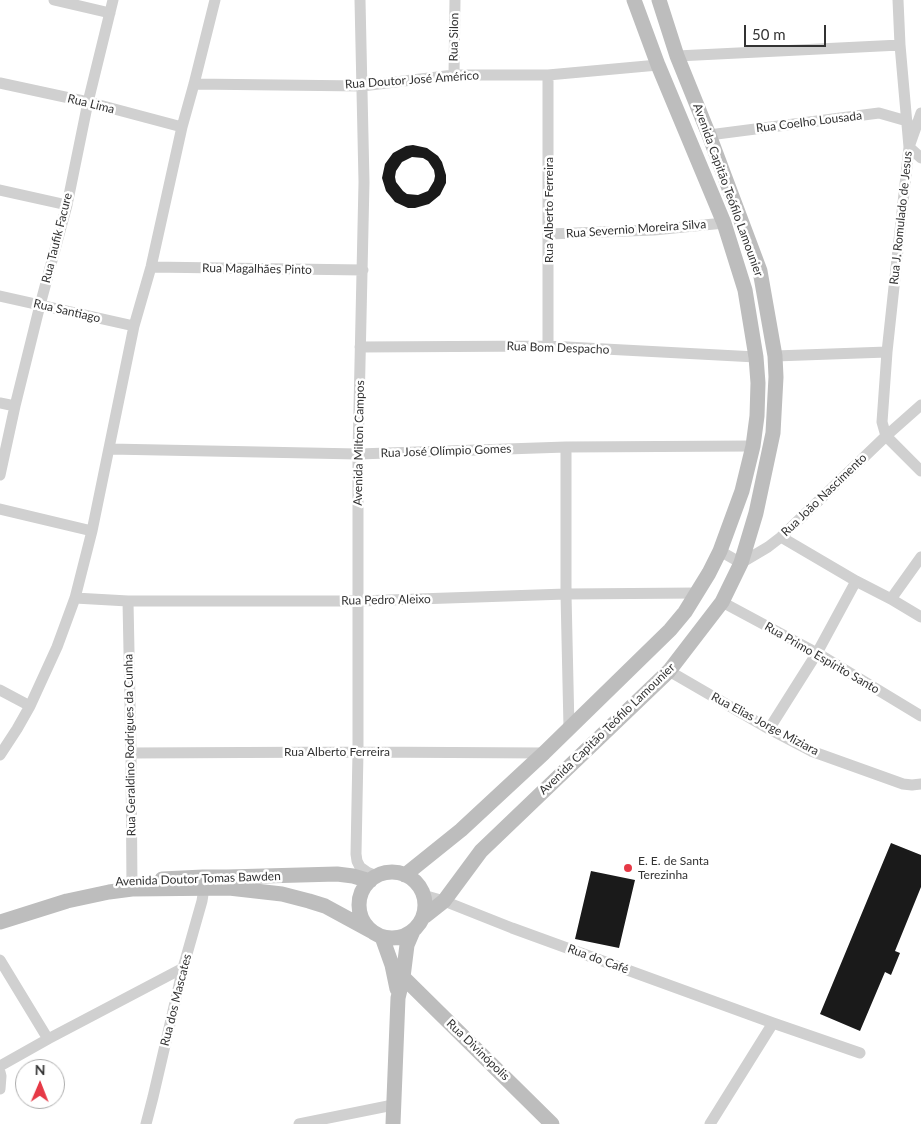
<!DOCTYPE html>
<html>
<head>
<meta charset="utf-8">
<style>
	body { margin:0 }
	#map { position:relative; width:921px; height:1124px; overflow:hidden; background:#fff; font-family:Lato,sans-serif }
	canvas { display:block }
	.north { position:absolute; left:15px; top:1059px; width:50px; height:50px; box-sizing:border-box; background:#fff; border:1px solid #adadad; border-radius:50%; rotate:1deg; font-size:14px; font-weight:700; line-height:20px; text-align:center; color:#333 }
	.north::after { content:''; display:block; margin:auto; width:18px; height:22px; background:#e63946; clip-path:polygon(50% 0,100% 100%,50% 72%,0 100%) }
	.scale { position:absolute; left:744px; top:25px; width:82px; height:22px; box-sizing:border-box; border:2px solid #333; border-top:0; padding-left:6px; font-size:15px; line-height:18px; white-space:nowrap; color:#333; -webkit-text-stroke:4px #fff; paint-order:stroke }
</style>
</head>
<body>
<div id="map">
<canvas width="921" height="1124"></canvas>
<div class="north">N</div>
<div class="scale">50 m</div>
</div>
<script>
const c = document.querySelector('canvas').getContext('2d');
c.lineJoin = 'round';
function paint(path, color) { c.fillStyle = color; c.fill(path, 'evenodd'); }
const toPath = rows => new Path2D(rows.map(r => 'M' + r).join(''));
function trace(path, color, width, dash) { c.strokeStyle = color; c.lineWidth = width; c.lineCap = dash ? 'butt' : 'round'; c.setLineDash(dash || []); c.stroke(path); }
function drawText(font, color, halo, rows, align = 'center') {
  c.font = font + ' Lato,sans-serif'; c.lineWidth = 5; c.setLineDash([]); c.textBaseline = 'middle'; c.strokeStyle = halo; c.fillStyle = color; for (const [text, x, y, turn = 0] of rows) {
    c.save(); c.translate(x, y); c.rotate((+turn || 0) * Math.PI / 180); c.textAlign = isNaN(turn) ? turn : align; if (halo) c.strokeText(text, 0, 0); c.fillText(text, 0, 0); c.restore();
  }
}
const building = toPath([
	[413,145,427,148,438,156,442,162,446,175,446,183,440,195,429,204,415,208,408,208,395,202,386,191,382,178,385,164,393,153,406,146],
	[412,157,423,158,428,161,434,170,435,176,434,181,428,191,418,195,407,194,403,191,396,182,395,177,396,171,402,162],
	[891,843,921,855,921,887,895,951,900,953,891,975,885,972,860,1031,820,1014],
	[591,871,635,880,619,948,575,939]
]);
const minor = toPath([
	[54,0,110,13],
	[360,0,364,182,358,454,358,752,356,854,357,861,360,867,367,872,377,876],
	[898,0,900,45,909,147,887,352,882,422,886,436,921,471],
	[677,56,900,45],
	[454,75,455,0],
	[0,83,88,102,182,127],
	[194,84,362,86,454,75,548,75,658,65],
	[921,113,909,147,921,158],
	[709,135,879,113,907,121],
	[0,190,67,205],
	[549,234,654,230,724,223],
	[151,267,363,270],
	[0,296,134,326],
	[548,346,548,75],
	[360,347,548,346,756,357],
	[775,356,887,352],
	[0,403,15,406],
	[566,447,566,594,569,728],
	[110,449,358,454,566,447,753,446],
	[0,475,15,406,40,305,67,205,88,102,113,0],
	[0,509,92,531],
	[781,537,856,581,891,599,921,617],
	[720,551,741,563,768,547,781,537,886,436,921,405],
	[75,598,128,601,359,601,566,594,697,593],
	[891,599,921,557],
	[128,601,131,753,132,889],
	[722,602,817,653,921,716],
	[669,671,769,729,811,751,903,784,912,785,921,784],
	[0,690,30,706],
	[769,729,817,653,856,581],
	[131,753,358,752,544,753],
	[0,755,17,729,30,706,57,647,75,598,92,531,134,326,151,267,182,127,194,84,215,0],
	[423,895,444,901,512,928,773,1023,860,1053],
	[0,960,48,1039],
	[0,1066,48,1039,183,968],
	[0,1072,1,1076,0,1089],
	[146,1124,153,1097,183,968,202,901,204,888,203,881],
	[299,1124,393,1105],
	[710,1124,773,1023]
]);
const secondary = toPath([
	'359 905a33 33 0 1 1 66 0a33 33 0 1 1-66 0Z',
	[405,875,461,830,544,753,670,630,685,612,709,573,720,551,742,491,753,446,757,416,758,383,756,357,745,290,724,223,658,65,634,0],
	[162,879,203,877,227,877,337,874,353,876,370,881],
	[425,916,444,901,481,851,669,671,722,602,741,563,756,513,773,433,776,377,775,356,760,271,709,135,677,56,659,0],
	[0,922,67,901,109,892,132,889,229,888,282,894,309,901,325,906,371,931],
	[382,937,392,965,397,989],
	[403,977,552,1124],
	[393,1124,398,998,403,977,407,945,413,931]
]);
const markers = [
	[628,868,5,"#e63946"]
];
const streetNames = [
	["Rua Silon",454,37,-89],
	["Rua Doutor José Américo",412,80,-4],
	["Rua Lima",91,104,14],
	["Rua Coelho Lousada",809,122,-7],
	["Avenida Capitão Teófilo Lamounier",728,190,70],
	["Rua Alberto Ferreira",549,210,-90],
	["Rua J. Romulado de Jesus",901,218,-84],
	["Rua Severnio Moreira Silva",636,229,-4],
	["Rua Taufik Facure",57,238,-76],
	["Rua Magalhães Pinto",257,269,1],
	["Rua Santiago",67,311,13],
	["Rua Bom Despacho",558,348,2],
	["Avenida Milton Campos",359,443,-89],
	["Rua José Olímpio Gomes",446,451,-2],
	["Rua João Nascimento",824,495,-44],
	["Rua Pedro Aleixo",386,600,-1],
	["Rua Primo Espírito Santo",822,658,30],
	["Rua Elias Jorge Miziara",765,724,28],
	["Avenida Capitão Teófilo Lamounier",607,729,-44],
	["Rua Geraldino Rodrigues da Cunha",130,745,-91],
	["Rua Alberto Ferreira",337,752],
	["Avenida Doutor Tomas Bawden",198,879,-2],
	["Rua do Café",598,959,20],
	["Rua dos Mascates",176,1000,-76],
	["Rua Divinópolis",478,1050,44]
];
const poiNames = [
	["E. E. de Santa",638,861],
	["Terezinha",638,875]
];
paint(building, '#1a1a1a');
trace(minor, '#d0d0d0', 11);
trace(secondary, '#bdbdbd', 15);
for (const [x, y, r, color] of markers) { const dot = new Path2D(); dot.arc(x, y, r, 0, 2 * Math.PI); c.fillStyle = color; c.fill(dot); trace(dot, '#fff', 2); }
drawText('12px', '#333', '#fff', streetNames);
drawText('12px', '#333', '#fff', poiNames, 'left');
</script>
</body>
</html>
